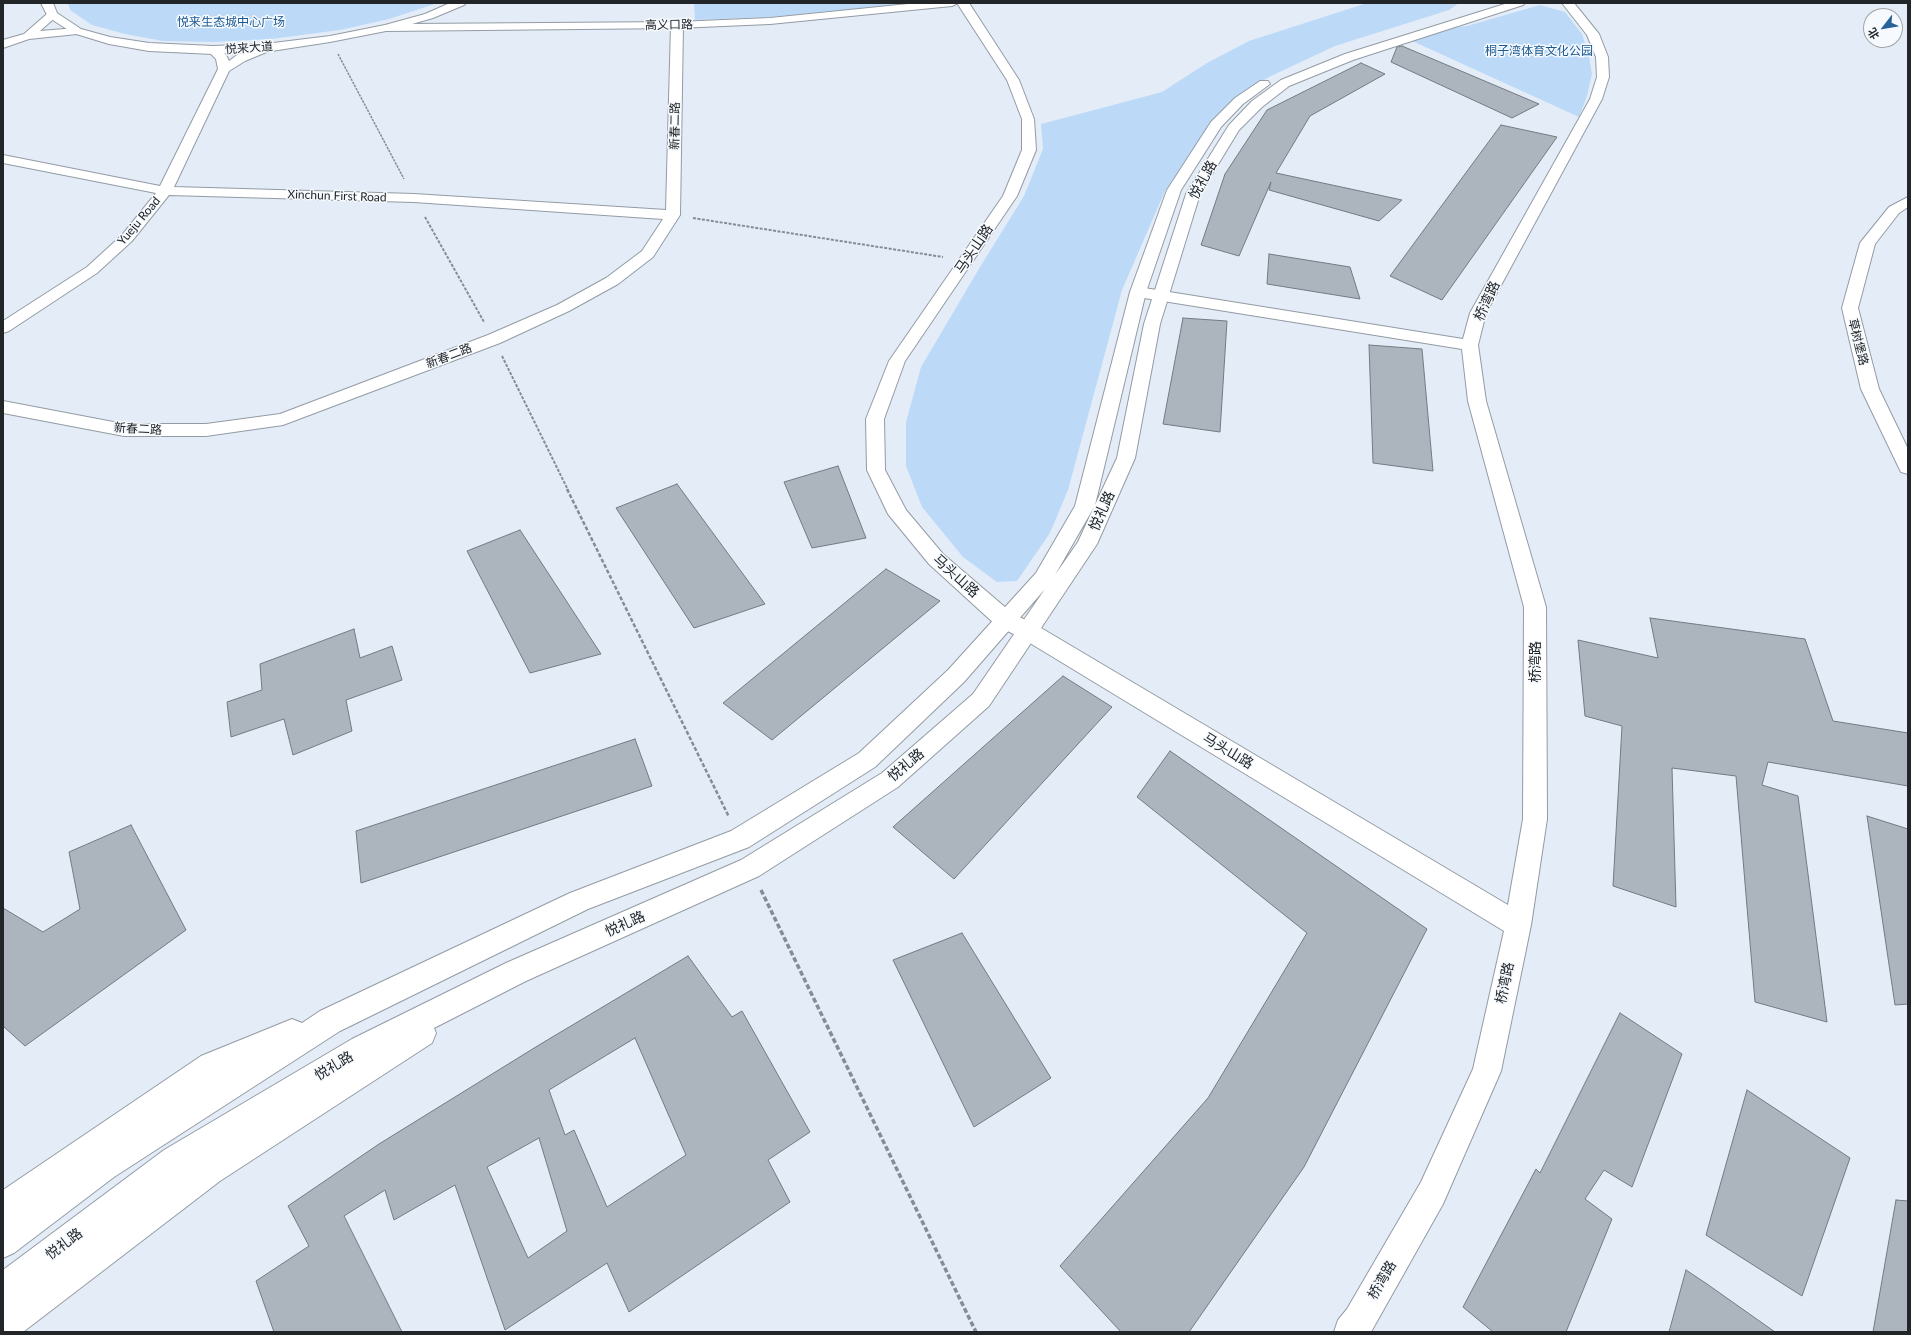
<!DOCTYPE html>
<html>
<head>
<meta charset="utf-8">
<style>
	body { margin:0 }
	#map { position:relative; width:1911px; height:1335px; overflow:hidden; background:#e4edf7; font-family:Lato,"Noto Sans SC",sans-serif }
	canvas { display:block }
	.frame { position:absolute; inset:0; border:4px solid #222629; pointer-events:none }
	.north { position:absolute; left:1863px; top:8px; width:40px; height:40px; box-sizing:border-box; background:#f6fafe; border:1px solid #a1a5a9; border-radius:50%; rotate:239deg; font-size:11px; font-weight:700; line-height:16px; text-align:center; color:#222629 }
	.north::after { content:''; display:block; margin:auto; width:14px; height:18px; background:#276299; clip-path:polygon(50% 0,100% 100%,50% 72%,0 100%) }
</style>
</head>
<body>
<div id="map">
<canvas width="1911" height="1335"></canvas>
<div class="frame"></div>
<div class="north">北</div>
</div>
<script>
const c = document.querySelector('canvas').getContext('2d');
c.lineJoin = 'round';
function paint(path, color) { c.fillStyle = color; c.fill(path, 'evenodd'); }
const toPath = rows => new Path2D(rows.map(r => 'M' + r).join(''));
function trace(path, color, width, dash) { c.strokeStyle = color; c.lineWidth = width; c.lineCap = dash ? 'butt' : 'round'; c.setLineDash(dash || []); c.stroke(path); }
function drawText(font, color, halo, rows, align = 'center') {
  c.font = font + ' Lato,"Noto Sans SC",sans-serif'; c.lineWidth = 3; c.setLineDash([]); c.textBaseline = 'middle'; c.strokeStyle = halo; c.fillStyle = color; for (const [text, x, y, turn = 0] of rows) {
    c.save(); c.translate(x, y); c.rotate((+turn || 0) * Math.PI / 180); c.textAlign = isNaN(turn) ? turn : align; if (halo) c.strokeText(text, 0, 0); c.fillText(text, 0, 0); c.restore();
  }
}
const green = toPath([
	[68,3,438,3,389,19,340,30,271,39,213,42,163,41,125,34,92,25,70,10],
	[694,3,913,3,770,17,695,20],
	[1367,3,1459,3,1449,10,1335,46,1269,77,1234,98,1210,123,1165,191,1122,290,1068,490,1050,533,1017,581,997,582,963,557,922,507,906,466,906,422,921,367,980,267,1024,196,1043,149,1041,124,1162,92,1207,63,1249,41],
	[1540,5,1565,12,1582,34,1589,56,1592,74,1587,96,1579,117,1410,40,1450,28,1467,26]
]);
const building = toPath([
	[1402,46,1539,104,1512,118,1391,62,1397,47,1402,46],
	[1361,63,1385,74,1310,116,1276,173,1402,200,1379,221,1269,190,1271,182,1239,256,1201,245,1225,174,1267,110,1361,63],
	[1501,125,1557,137,1442,300,1390,276,1501,125],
	[1269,254,1350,267,1360,299,1267,284,1269,254],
	[1183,318,1227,321,1220,432,1163,424,1183,318],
	[1369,345,1422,349,1433,471,1373,463,1369,345],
	[838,466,866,538,812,548,784,482,838,466],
	[677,484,765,604,694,628,616,508,677,484],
	[520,530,601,654,530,673,467,551,520,530],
	[886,569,940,601,772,740,723,703,886,569],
	[1650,618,1805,639,1833,721,1908,733,1908,786,1768,762,1762,785,1798,796,1827,1022,1755,1002,1736,776,1672,768,1676,907,1613,886,1622,726,1585,716,1578,640,1658,658,1650,618],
	[354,629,360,658,392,646,402,680,346,700,352,731,293,755,284,719,231,737,227,702,262,690,260,664,354,629],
	[1063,676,1112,707,954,879,893,827,1063,676],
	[635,739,652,786,361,883,356,831,635,739],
	[1170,751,1427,929,1304,1167,1189,1332,1121,1332,1060,1266,1208,1098,1307,933,1137,797,1170,751],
	[1867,816,1908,829,1908,1004,1895,1005,1867,816],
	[131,825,186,930,25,1046,3,1026,3,908,43,932,80,909,69,852,131,825],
	[962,933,1051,1078,974,1127,893,960,962,933],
	[688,956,732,1017,742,1011,810,1132,768,1160,790,1202,629,1312,607,1263,505,1330,455,1185,394,1220,385,1190,344,1216,402,1332,274,1332,256,1281,309,1246,288,1206,379,1144,539,1045,688,956],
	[635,1038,686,1155,607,1207,574,1130,565,1135,549,1090,635,1038],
	[539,1138,567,1231,528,1258,487,1167,539,1138],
	[1620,1013,1682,1054,1632,1187,1604,1170,1585,1199,1612,1219,1566,1332,1493,1332,1463,1307,1536,1169,1540,1173,1620,1013],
	[1747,1090,1850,1158,1802,1296,1706,1235,1747,1090],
	[1896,1200,1908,1201,1908,1332,1873,1332,1896,1200],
	[1686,1270,1707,1284,1775,1332,1669,1332,1686,1270]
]);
const pathFar3 = toPath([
	[338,54,404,179]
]);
const pathFar2 = toPath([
	[425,217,484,322],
	[693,218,943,257],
	[502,356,568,490]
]);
const pathFar1 = toPath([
	[567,489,729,817]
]);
const path = toPath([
	[761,890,976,1332]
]);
const minor = toPath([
	[957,3,969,3,1019,80,1034,119,1036,150,1017,196,905,361,884,419,885,470,906,510,943,554,1013,614,1036,625,1508,905,1523,819,1524,607,1468,401,1462,349,1138,297,1132,295,1130,292,1132,289,1138,287,1463,339,1470,313,1590,99,1597,77,1596,57,1587,35,1562,3,1574,3,1599,34,1608,57,1609,77,1602,99,1486,313,1478,345,1486,401,1546,607,1547,819,1531,925,1501,1071,1443,1204,1371,1332,1334,1332,1338,1320,1347,1309,1421,1182,1473,1069,1504,931,1020,637,997,626,929,564,888,514,867,470,866,419,889,361,1003,196,1022,150,1022,119,1007,80,957,3],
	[52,12,58,15,40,31,77,28,83,31,77,34,29,39,3,48,3,40,24,34,48,13,52,12],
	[677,22,683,25,680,215,653,257,618,284,569,311,500,343,283,425,206,436,124,436,3,413,3,401,124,424,206,424,280,414,488,335,557,305,606,278,642,251,663,219,414,202,169,195,132,241,97,273,9,331,3,333,3,321,87,267,122,235,156,193,3,163,3,155,160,186,218,69,216,59,207,50,209,47,217,47,226,55,229,61,237,55,265,44,269,45,271,48,269,51,245,61,229,71,174,187,414,194,666,210,671,25,677,22],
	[1908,197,1908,207,1899,213,1875,244,1858,308,1879,389,1908,449,1908,474,1901,472,1899,468,1861,389,1842,308,1860,243,1889,207,1908,197]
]);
const major = toPath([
	[41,3,53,3,57,13,81,29,110,37,149,43,213,46,265,44,330,36,385,25,425,14,450,3,466,3,464,5,433,18,412,24,677,22,770,18,918,3,958,3,952,6,770,24,677,28,386,31,330,42,265,52,213,54,149,51,109,44,73,33,48,17,41,3],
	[1508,3,1525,3,1523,5,1353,60,1289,86,1262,107,1239,130,1200,194,1160,324,1135,458,1097,544,989,706,898,787,759,876,526,981,434,1028,436,1033,432,1043,220,1181,23,1332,3,1332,3,1307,4,1306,3,1306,3,1270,164,1150,352,1039,506,963,741,860,882,773,973,694,1045,589,964,682,875,767,749,847,588,909,340,1031,114,1177,14,1253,3,1258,3,1190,201,1056,292,1019,302,1023,320,1011,570,893,731,831,859,753,948,670,1036,573,1075,506,1130,292,1167,190,1211,122,1235,98,1260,81,1268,81,1270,84,1243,104,1221,127,1181,190,1146,292,1095,505,1117,458,1144,324,1186,194,1229,125,1252,101,1281,80,1345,54,1508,3],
	[1094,507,1078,542,1055,575,1094,507]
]);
const farParknames = [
	["悦来生态城中心广场",231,22],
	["桐子湾体育文化公园",1539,51]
];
const farStreetnames = [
	["高义口路",669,25,-1],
	["悦来大道",249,48,-4],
	["新春二路",675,126,-89],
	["Xinchun First Road",337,196,2],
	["Yueju Road",139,221,-50],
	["草树堡路",1858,342,76],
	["新春二路",449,356,-21],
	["新春二路",138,429,3]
];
const streetNames = [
	["悦礼路",1203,180,-61],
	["马头山路",974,249,-56],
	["桥湾路",1487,301,-65],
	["悦礼路",1102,511,-66],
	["马头山路",956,576,42],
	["桥湾路",1535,662,-90],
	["马头山路",1228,751,31],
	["悦礼路",906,765,-40],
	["悦礼路",625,924,-24],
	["桥湾路",1505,983,-78],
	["悦礼路",334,1066,-31],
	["悦礼路",64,1244,-37],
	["桥湾路",1382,1280,-60]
];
paint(green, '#bcdaf8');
paint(building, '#acb5be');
trace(building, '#727a82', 1);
trace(minor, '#939ba4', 2);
trace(major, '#939ba4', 2);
trace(pathFar3, '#868c93', 1.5, [2.5, 1]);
trace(pathFar2, '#868c93', 2, [3, 1.5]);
trace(pathFar1, '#868c93', 2.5, [4, 2]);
trace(path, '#868c93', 3.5, [5, 2.5]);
paint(minor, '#fff');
paint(major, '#fff');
drawText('12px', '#195890', '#f6fafe', farParknames);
drawText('12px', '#222629', '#f6fafe', farStreetnames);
drawText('14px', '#222629', '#f6fafe', streetNames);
</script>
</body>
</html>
